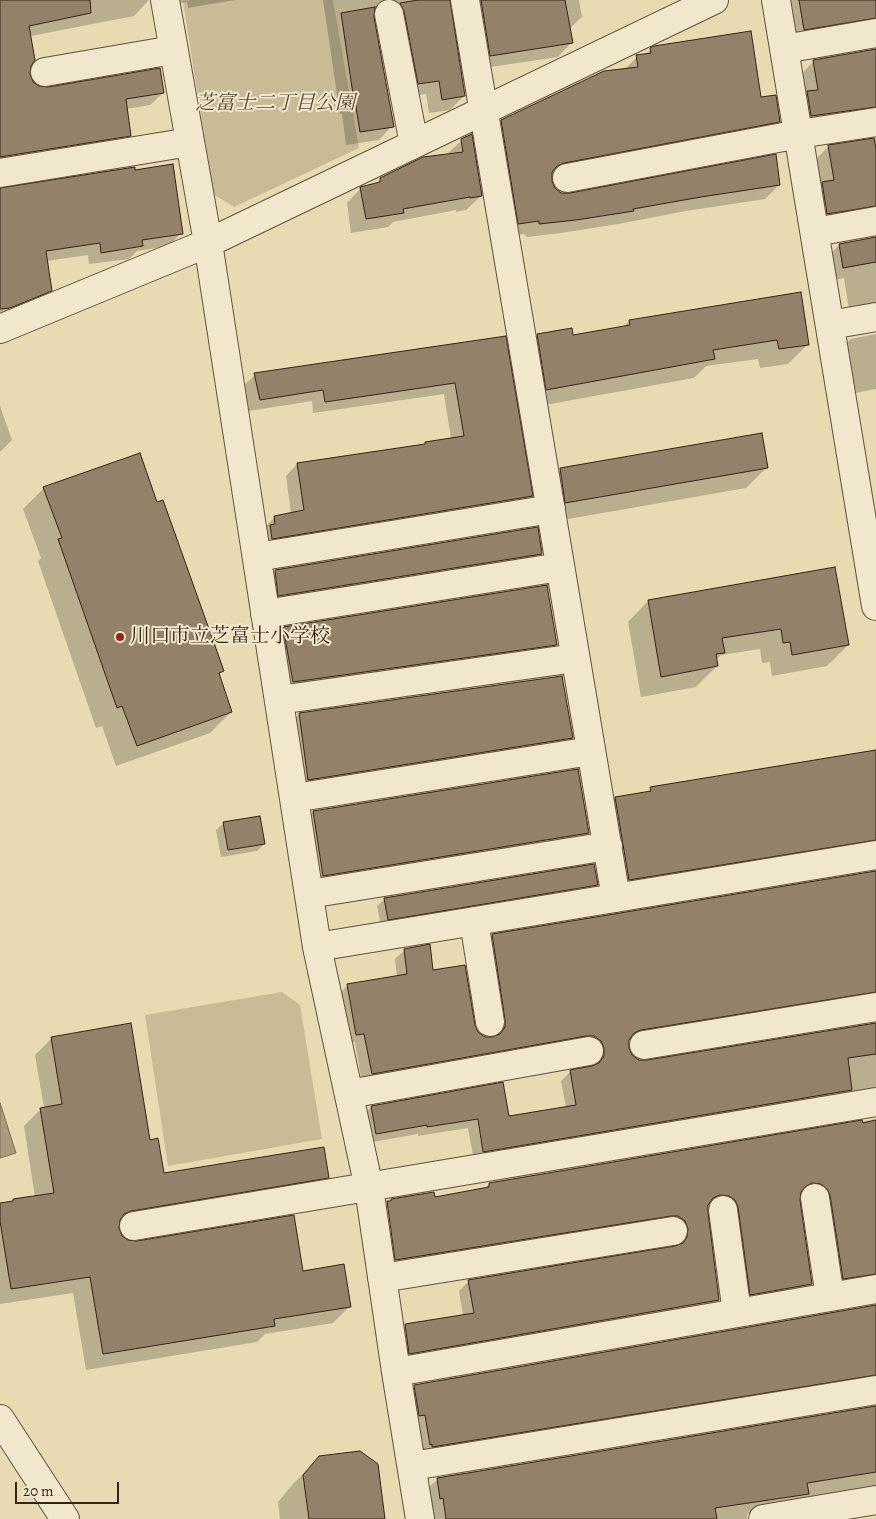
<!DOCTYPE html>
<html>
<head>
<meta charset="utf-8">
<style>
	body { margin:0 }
	#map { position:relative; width:876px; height:1519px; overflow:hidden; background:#e8dab1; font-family:Alegreya,serif }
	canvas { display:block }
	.scale { position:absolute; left:15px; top:1482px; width:104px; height:22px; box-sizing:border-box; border:2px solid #36221a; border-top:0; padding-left:6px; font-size:15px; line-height:18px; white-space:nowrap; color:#36221a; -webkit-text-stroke:4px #f0e7cc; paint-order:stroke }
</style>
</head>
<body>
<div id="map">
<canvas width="876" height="1519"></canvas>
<div class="scale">20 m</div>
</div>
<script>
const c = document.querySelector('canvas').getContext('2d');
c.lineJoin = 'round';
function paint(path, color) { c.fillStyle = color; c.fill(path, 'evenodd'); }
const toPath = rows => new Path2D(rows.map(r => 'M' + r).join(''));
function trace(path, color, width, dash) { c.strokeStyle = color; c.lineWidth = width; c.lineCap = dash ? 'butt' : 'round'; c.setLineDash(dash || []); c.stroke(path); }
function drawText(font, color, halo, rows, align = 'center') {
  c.font = font + ' Alegreya,"Noto Serif JP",serif'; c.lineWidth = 4; c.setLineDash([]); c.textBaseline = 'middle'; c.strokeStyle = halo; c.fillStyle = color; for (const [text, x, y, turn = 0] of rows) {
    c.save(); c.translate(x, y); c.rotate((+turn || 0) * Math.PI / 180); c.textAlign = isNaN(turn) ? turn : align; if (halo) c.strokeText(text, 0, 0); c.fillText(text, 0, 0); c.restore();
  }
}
const green = toPath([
	[192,0,333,0,359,148,234,207,213,194,183,1],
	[282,992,300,1005,322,1139,168,1166,145,1015]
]);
const water = toPath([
	[0,1103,16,1153,0,1158,0,1103]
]);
const shadow = toPath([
	[0,0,149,0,134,16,0,42],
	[158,0,235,0,188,8,187,2,164,6],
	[323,0,449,0,464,96,450,110,429,113,426,94,405,97,380,13,373,12,392,126,379,140,346,145,342,114,340,114],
	[458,0,579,0,582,17,569,29,571,43,558,57,477,69],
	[782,0,876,0,876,40,789,43],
	[0,49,29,66,28,74,32,82,39,88,163,93,150,105,126,109,129,135,117,148,0,167],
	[651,49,760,99,779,121,765,135,551,176,551,182,554,189,561,194,779,185,765,199,686,211,618,224,561,233,526,237,525,234,505,237,487,135,502,121,624,70,637,57,645,55],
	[876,50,876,129,798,129,800,75,814,61],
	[876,139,876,228,814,227,815,160,829,146],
	[462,140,481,196,466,210,456,212,456,210,393,222,388,227,351,233,347,203,361,188,375,185,381,179,446,155],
	[0,189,181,233,169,246,137,251,129,259,89,264,88,255,46,261,51,290,38,303,0,319],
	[876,238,876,324,850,316,844,278,829,281,826,259,839,245],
	[800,294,807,345,788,364,760,368,758,359,706,366,694,378,528,408,518,354,538,335,572,336,623,327,629,321],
	[876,334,876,389,845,395,837,352,851,339],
	[505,337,531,496,520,507,260,550,263,529,275,517,291,514,286,476,297,464,423,445,425,443,451,439,444,394,313,413,312,401,249,411,243,386,255,375],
	[0,406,12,440,0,452],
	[761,435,767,467,746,488,545,523,539,490,560,470],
	[44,488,156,504,222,671,218,675,231,712,210,733,116,766,102,726,96,728,38,561,41,558,23,509],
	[541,554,534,561,272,602,269,578,276,571],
	[834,568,848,645,827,666,772,676,770,662,762,663,760,649,721,655,716,660,717,666,696,687,641,697,628,622,648,601],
	[284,628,556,644,548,652,285,689,276,636],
	[299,714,572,738,565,745,301,786,292,721],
	[876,760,876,843,617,891,603,810,615,798,646,793,651,789],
	[313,812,588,833,581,840,316,882,306,819],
	[224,823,264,844,257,851,221,857,216,830],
	[876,872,876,1005,863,1001,631,1039,628,1040,627,1048,631,1056,638,1061,647,1062,876,1024,876,1100,474,1161,468,1128,418,1136,418,1134,367,1143,362,1117,371,1107,508,1117,566,1108,561,1081,571,1071,595,1066,595,1058,362,1083,355,1042,347,1044,338,995,347,986,397,977,395,959,405,950,432,971,474,1025,477,1033,484,1038,496,1037,496,1030,483,945,492,935],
	[597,884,590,892,381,926,377,906,385,899],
	[52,1038,149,1141,163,1175,328,1177,311,1194,117,1226,121,1237,129,1242,302,1273,350,1306,333,1323,265,1334,257,1342,86,1370,73,1293,0,1304,0,1204,35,1197,24,1126,41,1109,44,1108,35,1055],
	[876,1119,876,1287,834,1288,811,1193,803,1192,799,1193,798,1200,811,1284,801,1293,741,1304,719,1205,711,1204,707,1205,718,1300,709,1309,400,1363,396,1335,405,1326,463,1316,459,1291,469,1281,678,1246,679,1239,386,1269,378,1212,392,1200,434,1199,483,1190,489,1184],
	[386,1207,389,1207,398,1266,395,1266],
	[876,1306,876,1388,423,1456,405,1396,415,1386],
	[876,1407,876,1498,863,1494,750,1513,747,1514,747,1519,433,1519,428,1488,438,1479],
	[319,1458,384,1519,280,1519,278,1502,293,1484]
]);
const building = toPath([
	[0,0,90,0,91,13,29,26,35,60,31,66,30,74,33,82,39,86,48,87,160,68,164,93,126,99,131,136,0,157,0,0],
	[418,0,450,0,465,96,442,100,439,81,418,84,404,11,400,3,418,0],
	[481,0,565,0,573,43,490,56,481,0],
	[799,0,876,0,876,18,804,30,799,0],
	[375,7,374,17,394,127,360,132,355,101,354,101,341,13,375,7],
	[751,31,761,97,776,95,780,122,564,163,557,166,552,172,552,181,555,188,561,193,570,193,776,154,780,185,701,197,633,209,634,211,576,220,539,224,539,221,518,224,501,120,604,71,638,67,636,55,651,53,650,48,654,46,751,31],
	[876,49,876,107,811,116,807,91,818,90,813,60,876,49],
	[472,134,482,196,470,198,470,197,403,209,404,213,366,219,360,187,380,182,380,178,423,157,463,152,461,139,472,134],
	[874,138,876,149,876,206,827,214,822,182,834,180,828,145,874,138],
	[173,164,183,234,142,240,143,246,101,253,100,243,46,251,52,291,10,308,0,309,0,188,135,167,135,170,173,164],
	[876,237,876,262,843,268,839,244,876,237],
	[801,292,809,345,779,349,777,340,713,350,715,359,546,390,537,334,572,328,573,335,630,325,629,320,801,292],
	[506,336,533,496,272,539,270,525,275,524,274,516,304,510,297,463,425,444,425,442,464,436,455,383,325,402,323,390,260,400,254,373,506,336],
	[762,433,768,468,565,503,560,468,762,433],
	[140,453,157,502,163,500,224,671,219,673,232,712,137,746,122,706,117,708,58,539,62,538,43,487,140,453],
	[538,527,542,554,278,596,275,570,538,527],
	[835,567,849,645,792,655,790,642,783,643,781,629,722,638,725,653,716,654,718,666,661,677,648,600,835,567],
	[547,585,557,645,293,682,283,627,547,585],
	[562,676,573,738,308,780,299,713,562,676],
	[876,750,876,840,629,880,615,797,651,791,650,787,876,750],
	[578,769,589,833,323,876,313,811,578,769],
	[260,816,265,844,228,850,223,822,260,816],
	[594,864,598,885,388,920,384,898,594,864],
	[876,871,876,992,641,1030,634,1033,629,1040,629,1048,632,1055,639,1060,647,1060,876,1023,876,1054,848,1058,852,1090,483,1152,478,1119,427,1127,427,1125,376,1134,371,1106,503,1082,509,1116,576,1105,570,1070,592,1066,599,1063,604,1056,604,1048,601,1041,594,1036,586,1036,372,1074,364,1034,356,1035,347,984,407,974,404,949,430,944,433,970,465,965,475,1025,478,1032,485,1037,492,1037,500,1034,505,1027,505,1020,492,934,876,871],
	[131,1023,150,1140,158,1138,164,1173,324,1147,329,1178,131,1211,124,1214,120,1220,119,1228,122,1236,128,1240,137,1241,294,1215,303,1271,344,1264,351,1307,274,1319,275,1326,103,1354,90,1277,11,1289,0,1221,0,1203,13,1201,13,1199,54,1193,40,1108,62,1104,51,1037,131,1023],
	[862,1120,863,1123,876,1120,876,1274,843,1279,830,1195,827,1189,821,1184,812,1183,806,1186,801,1192,800,1200,812,1284,750,1295,738,1207,735,1200,729,1196,720,1195,713,1198,708,1205,708,1212,719,1300,409,1354,405,1324,474,1313,468,1280,675,1246,683,1243,687,1237,688,1229,685,1221,678,1216,671,1216,395,1260,387,1201,391,1201,391,1199,434,1192,435,1197,489,1187,489,1183,862,1120],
	[876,1305,876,1375,432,1447,432,1444,430,1445,425,1415,419,1416,414,1385,876,1305],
	[876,1406,876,1472,807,1483,809,1494,715,1508,717,1519,446,1519,443,1498,440,1499,437,1478,876,1406],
	[360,1451,378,1464,385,1519,309,1519,303,1475,319,1456,360,1451]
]);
const minor = toPath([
	[165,0,208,243,317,947,369,1188,396,1372,420,1519],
	[465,0,616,898],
	[776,0,876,606],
	[389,14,414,144],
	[784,49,876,33],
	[45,72,173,50],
	[0,173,190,142],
	[567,178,799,134,876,122],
	[815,232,876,221],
	[830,325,876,317],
	[0,329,208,243,714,0],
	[257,557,551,509],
	[265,614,560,567],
	[279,700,575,658],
	[294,798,591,751],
	[309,894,608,846],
	[474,921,490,1022],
	[317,947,876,855],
	[644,1045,876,1007],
	[349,1094,589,1051],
	[815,1198,830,1297],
	[723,1210,737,1313],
	[134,1226,876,1102],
	[382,1278,673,1231],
	[396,1372,876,1289],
	[0,1419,65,1519],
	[412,1466,876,1390],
	[763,1519,876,1500]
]);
const markers = [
	[120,637,5,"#8f2418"]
];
const parkNames = [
	["芝富士二丁目公園",275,104]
];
const poiNames = [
	["川口市立芝富士小学校",130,637]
];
paint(green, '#cabb97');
paint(water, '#ab9b7e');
trace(water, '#7c6b56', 1);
paint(shadow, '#0003');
paint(building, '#938269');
trace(building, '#36221a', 1);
trace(minor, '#625040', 30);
trace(minor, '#f0e7cc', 28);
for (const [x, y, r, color] of markers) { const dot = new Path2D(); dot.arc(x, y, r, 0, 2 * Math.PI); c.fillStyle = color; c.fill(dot); trace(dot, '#f0e7cc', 2); }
drawText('italic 20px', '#5b4839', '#f0e7cc', parkNames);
drawText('20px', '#36221a', '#f0e7cc', poiNames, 'left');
</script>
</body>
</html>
